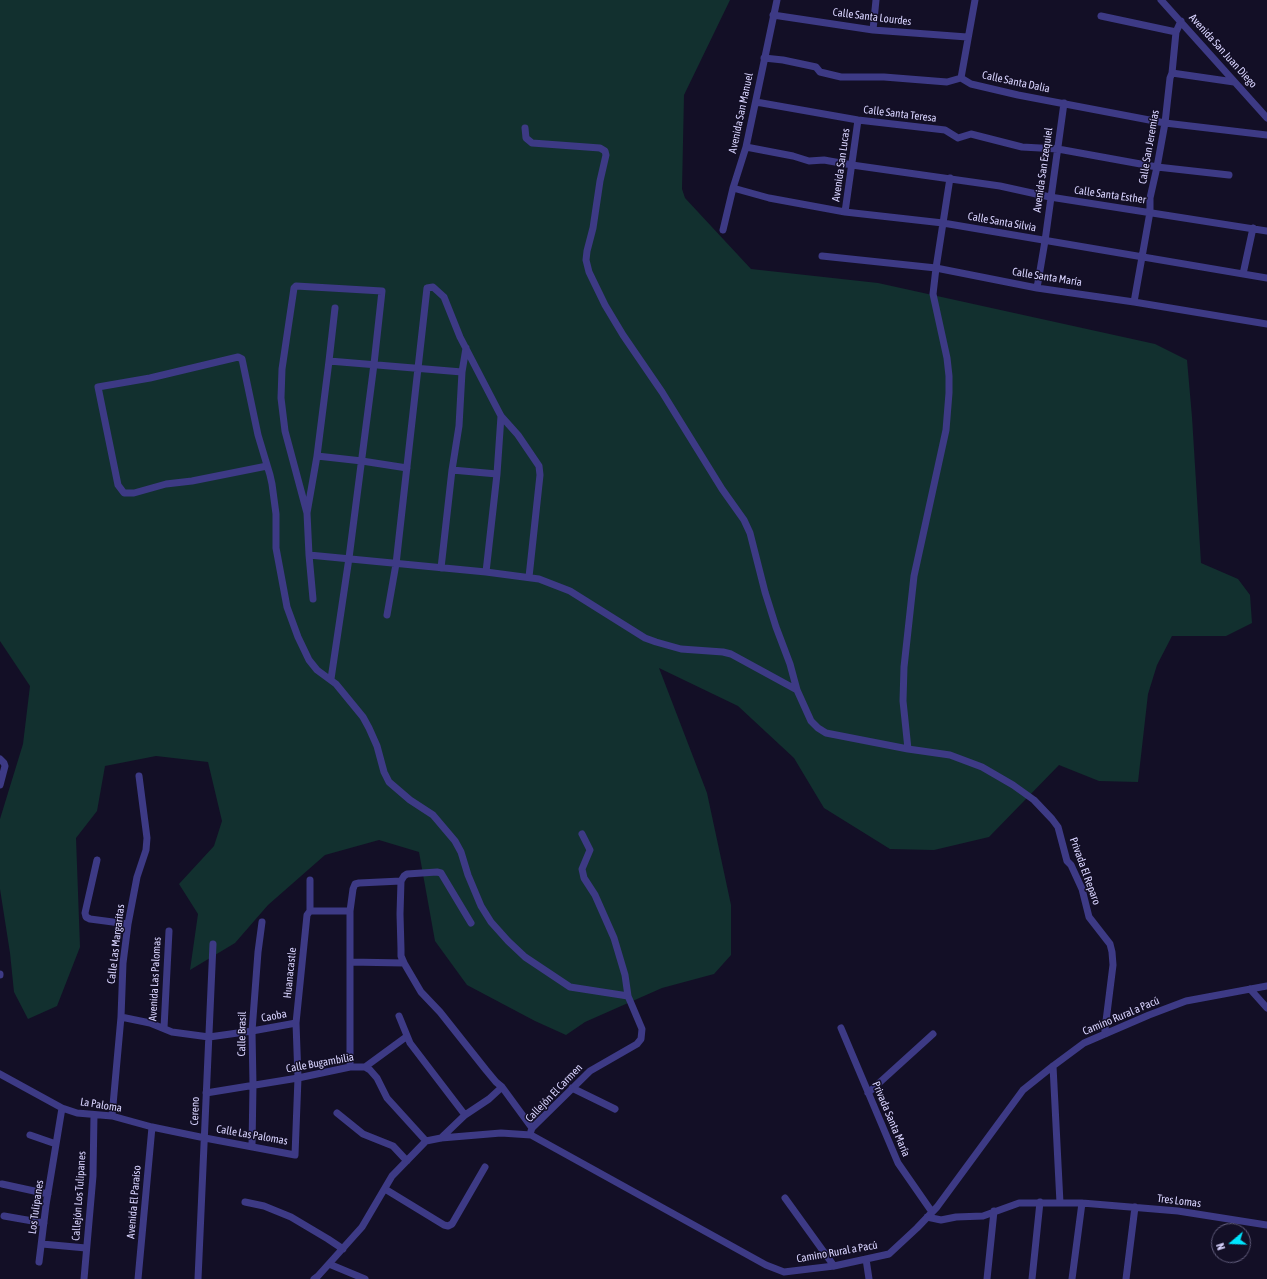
<!DOCTYPE html>
<html>
<head>
<meta charset="utf-8">
<style>
	body { margin:0 }
	#map { position:relative; width:1267px; height:1279px; overflow:hidden; background:#130f26; font-family:"Asap Condensed",sans-serif }
	canvas { display:block }
	.north { position:absolute; left:1211px; top:1223px; width:40px; height:40px; box-sizing:border-box; background:#130f26; border:1px solid #625e7d; border-radius:50%; rotate:251deg; font-size:11px; font-weight:700; line-height:16px; text-align:center; color:#d9d4ff }
	.north::after { content:''; display:block; margin:auto; width:14px; height:18px; background:#00e5ff; clip-path:polygon(50% 0,100% 100%,50% 72%,0 100%) }
</style>
</head>
<body>
<div id="map">
<canvas width="1267" height="1279"></canvas>
<div class="north">N</div>
</div>
<script>
const c = document.querySelector('canvas').getContext('2d');
c.lineJoin = 'round';
function paint(path, color) { c.fillStyle = color; c.fill(path, 'evenodd'); }
const toPath = rows => new Path2D(rows.map(r => 'M' + r).join(''));
function trace(path, color, width, dash) { c.strokeStyle = color; c.lineWidth = width; c.lineCap = dash ? 'butt' : 'round'; c.setLineDash(dash || []); c.stroke(path); }
function drawText(font, color, halo, rows, align = 'center') {
  c.font = font + ' "Asap Condensed",sans-serif'; c.lineWidth = 3; c.setLineDash([]); c.textBaseline = 'middle'; c.strokeStyle = halo; c.fillStyle = color; for (const [text, x, y, turn = 0] of rows) {
    c.save(); c.translate(x, y); c.rotate((+turn || 0) * Math.PI / 180); c.textAlign = isNaN(turn) ? turn : align; if (halo) c.strokeText(text, 0, 0); c.fillText(text, 0, 0); c.restore();
  }
}
const green = toPath([
	[0,0,730,0,684,95,682,189,685,198,751,269,878,283,1155,344,1187,360,1192,417,1201,563,1238,579,1250,595,1252,623,1226,636,1172,636,1157,665,1148,694,1138,782,1099,781,1059,765,989,837,934,850,890,849,824,808,794,758,738,706,659,668,707,793,731,905,731,955,714,974,662,988,585,1022,566,1035,535,1021,467,985,435,941,419,852,379,840,325,855,268,905,235,943,190,970,198,914,179,884,214,846,222,821,208,762,156,756,105,766,97,811,76,838,80,947,57,1006,28,1019,14,992,10,953,0,889,0,819,23,744,30,686,0,641]
]);
const minor = toPath([
	[1161,0,1267,118],
	[773,15,873,30,967,37],
	[1101,16,1176,32],
	[873,30,876,0],
	[764,58,783,60,816,67,820,72,841,77,884,77,947,82,961,78,971,84,1018,95,1165,123,1267,135],
	[1172,73,1234,82],
	[961,78,975,0],
	[756,102,858,120,945,130,958,138,971,134,1022,147,1058,149,1157,167,1229,175],
	[525,128,526,138,532,143,600,148,605,151,606,155,600,181,593,228,587,251,586,260,589,272,605,305,623,335,662,392,722,489,744,520,750,533,765,592,776,627,790,664,797,690,811,721,818,728,826,733,908,749,950,755,982,767,1013,785,1034,800,1052,819,1058,827,1067,861,1071,865,1082,889,1089,917,1110,944,1112,952,1113,965,1105,1029,1105,1034],
	[746,147,793,156,809,161,824,160,852,165,1000,186,1050,197,1267,231],
	[733,188,769,198,845,212,943,223,1267,278],
	[845,212,858,120],
	[723,230,733,188,746,147,777,0],
	[822,256,936,268,1037,288,1134,302,1267,324],
	[1243,274,1253,228],
	[1037,288,1045,241,1064,103],
	[1134,302,1150,212,1150,198,1157,167,1165,123,1170,78,1172,73,1176,32,1181,21],
	[329,361,462,372],
	[317,456,362,461,407,468],
	[267,466,192,481,166,484,134,493,124,493,118,485,98,387,150,378,238,357,242,359,258,435,270,475,272,484,276,514,276,548,287,607,298,637,309,660,317,670,336,684,363,717,369,728,377,746,384,772,389,782,410,800,433,815,455,841,461,852,468,875,481,906,491,922,508,941,525,957,570,987,628,996],
	[452,470,497,474],
	[307,513,285,431,281,398,282,369,294,288,296,286,382,291,374,364,349,558,331,679],
	[309,555,486,572,539,579,570,591,645,638,656,642,681,649,723,652,731,654,797,690],
	[441,568,452,470,459,426,462,372,466,348],
	[486,572,497,474,501,416],
	[313,599,309,555,307,513,317,456,329,361,335,308],
	[387,615,396,564,427,288,433,287,444,297,460,337,501,416,518,435,539,466,540,475,529,577],
	[908,749,903,701,904,667,914,576,946,430,949,393,949,376,947,358,933,294,936,268,950,178],
	[0,759,4,763,5,766,0,785],
	[97,860,85,913,86,917,90,919,128,924],
	[310,880,310,911],
	[471,923,441,873,437,872,407,874,404,876,401,881,400,914,401,949,401,956,404,963,421,992,440,1012,486,1070,496,1082,502,1087,532,1128],
	[350,962,404,963],
	[0,975,0,974],
	[1250,989,1267,1008],
	[399,1016,410,1043,465,1115],
	[121,1017,150,1023,172,1032,209,1037,252,1031,296,1023],
	[164,1028,169,931],
	[841,1028,898,1163,932,1212],
	[1053,1066,1060,1203],
	[350,1067,350,911,353,889,355,884,359,883,401,881],
	[365,1067,406,1037],
	[0,1074,62,1108,77,1113,112,1116,152,1127,205,1138,295,1155,298,1078,296,1023,307,915,310,911,350,911],
	[572,1088,615,1109],
	[206,1093,298,1078,350,1067,365,1067,370,1070,377,1078,387,1098,426,1141],
	[868,1093,933,1034],
	[337,1113,363,1134,393,1146,407,1161],
	[112,1116,121,1017,123,963,128,924,137,877,146,850,147,838,139,776],
	[531,1131,532,1128,590,1071,637,1044,641,1039,642,1029,628,996,625,975,614,938,595,895,584,878,582,869,590,850,582,834],
	[30,1135,56,1144],
	[441,1138,465,1115,489,1099,502,1087],
	[252,1147,253,1085,252,1031,258,952,262,922],
	[2,1184,48,1194],
	[385,1189,444,1225,448,1226,452,1224,485,1167],
	[785,1198,834,1266],
	[245,1202,264,1206,291,1217,328,1239,343,1249],
	[4,1216,44,1223],
	[927,1217,941,1220,956,1217,983,1216,1019,1203,1082,1203,1178,1211,1267,1225],
	[42,1244,86,1248],
	[866,1259,869,1279],
	[39,1262,46,1205,62,1108],
	[329,1264,365,1279],
	[84,1279,93,1176,94,1115],
	[138,1279,152,1127],
	[198,1279,213,944],
	[314,1279,318,1276,362,1227,392,1176,426,1141,441,1138,501,1133,531,1135,766,1265,784,1272,834,1266,889,1254,917,1228,937,1207,1023,1090,1053,1066,1084,1043,1149,1015,1186,1001,1267,986],
	[987,1279,994,1211],
	[1032,1279,1040,1202],
	[1072,1279,1082,1203],
	[1126,1279,1135,1207]
]);
const streetNames = [
	["Calle Santa Lourdes",872,17,7],
	["Avenida San Juan Diego",1223,51,48],
	["Calle Santa Dalia",1016,82,12],
	["Avenida San Manuel",741,113,-78],
	["Calle Santa Teresa",900,114,7],
	["Calle San Jeremías",1149,147,-80],
	["Avenida San Lucas",841,165,-82],
	["Avenida San Ezequiel",1043,170,-82],
	["Calle Santa Esther",1110,195,8],
	["Calle Santa Silvia",1002,222,10],
	["Calle Santa María",1047,277,9],
	["Privada El Reparo",1085,871,70],
	["Calle Las Margaritas",116,944,-83],
	["Huanacastle",290,973,-84],
	["Avenida Las Palomas",155,979,-87],
	["Caoba",274,1016,-11],
	["Camino Rural a Pacú",1121,1016,-23],
	["Calle Brasil",242,1034,-89],
	["Calle Bugambilia",320,1063,-10],
	["Callejón El Carmen",554,1093,-46],
	["La Paloma",101,1105,9],
	["Cereno",195,1111,-88],
	["Privada Santa María",891,1119,67],
	["Calle Las Palomas",252,1135,10],
	["Callejón Los Tulipanes",79,1196,-86],
	["Tres Lomas",1179,1201,7],
	["Avenida El Paraíso",134,1202,-85],
	["Los Tulipanes",36,1207,-82],
	["Camino Rural a Pacú",837,1252,-10]
];
paint(green, '#12302f');
trace(minor, '#3d3a85', 7);
drawText('11px', '#d9d4ff', '#130f26', streetNames);
</script>
</body>
</html>
